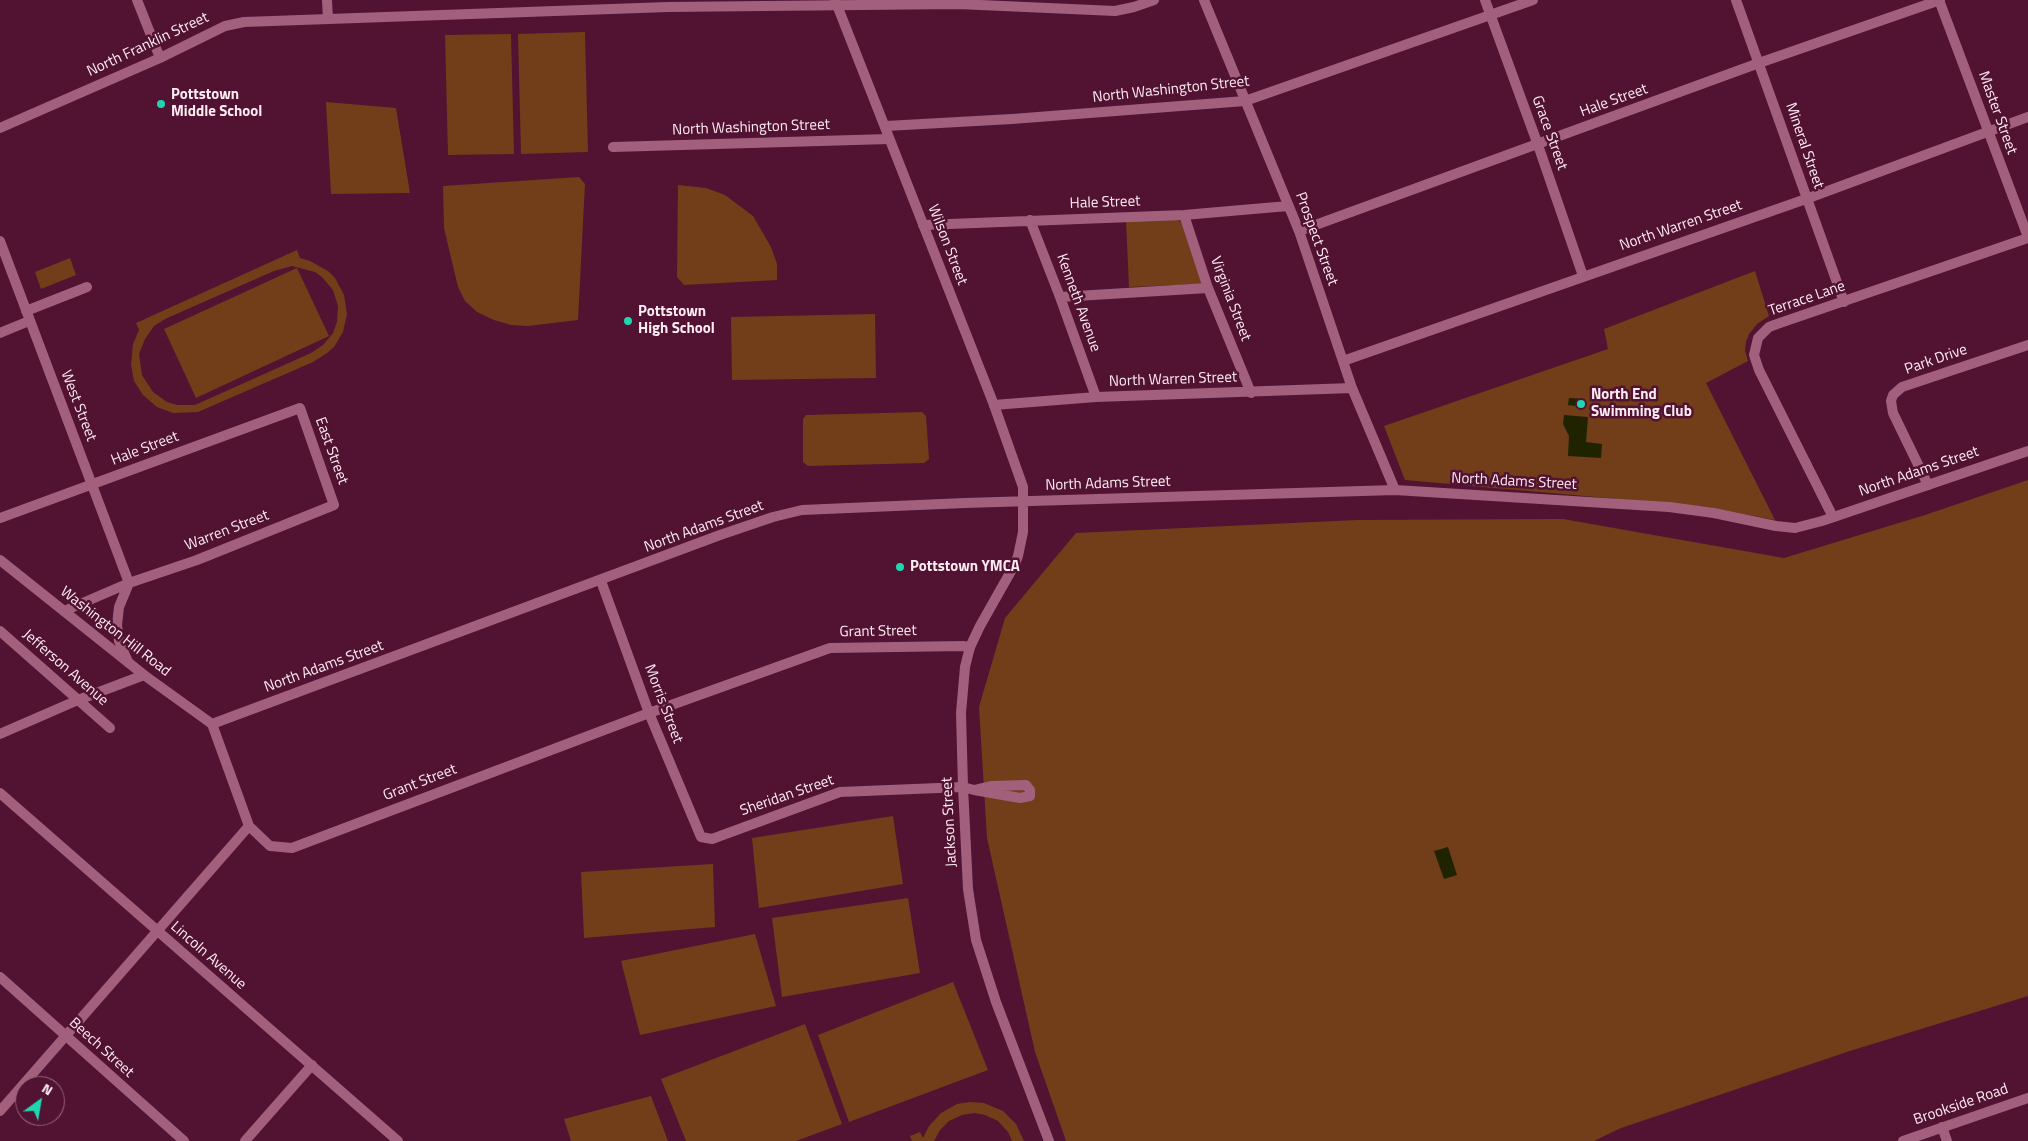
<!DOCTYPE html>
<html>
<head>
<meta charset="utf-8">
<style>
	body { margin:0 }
	#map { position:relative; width:2028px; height:1141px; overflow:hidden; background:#521232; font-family:"Titillium Web",sans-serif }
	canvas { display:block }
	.north { position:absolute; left:15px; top:1076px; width:50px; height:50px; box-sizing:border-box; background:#521232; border:1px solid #96697f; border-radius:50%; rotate:32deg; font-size:14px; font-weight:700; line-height:20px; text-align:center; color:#fdecf2 }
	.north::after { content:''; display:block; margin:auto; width:18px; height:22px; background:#20d5b0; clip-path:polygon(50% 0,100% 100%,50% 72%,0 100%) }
</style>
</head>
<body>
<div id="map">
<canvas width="2028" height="1141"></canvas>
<div class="north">N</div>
</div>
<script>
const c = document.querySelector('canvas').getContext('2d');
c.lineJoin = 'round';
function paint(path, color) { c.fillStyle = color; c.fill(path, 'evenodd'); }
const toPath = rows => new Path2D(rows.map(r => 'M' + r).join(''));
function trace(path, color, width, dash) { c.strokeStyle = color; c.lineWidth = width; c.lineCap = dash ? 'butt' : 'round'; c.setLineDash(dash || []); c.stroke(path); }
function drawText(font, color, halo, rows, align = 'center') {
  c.font = font + ' "Titillium Web",sans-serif'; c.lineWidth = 5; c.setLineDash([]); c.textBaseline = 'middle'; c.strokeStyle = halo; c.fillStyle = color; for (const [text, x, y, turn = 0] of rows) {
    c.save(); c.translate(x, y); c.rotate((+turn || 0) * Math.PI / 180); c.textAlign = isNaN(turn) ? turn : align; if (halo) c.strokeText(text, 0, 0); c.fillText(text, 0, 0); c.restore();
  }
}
const green = toPath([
	[585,32,588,152,521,154,518,34],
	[511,34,514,154,448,155,445,35],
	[326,102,396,108,410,193,331,194],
	[579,177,585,184,578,320,528,326,511,325,494,320,477,312,465,301,458,287,444,228,443,186],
	[678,185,706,188,725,195,753,216,771,247,777,264,777,280,684,285,677,277],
	[1174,218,1181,222,1202,284,1129,287,1126,220],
	[297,250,300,258,310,261,328,271,335,278,344,295,347,314,343,332,334,347,327,353,313,362,198,412,173,413,157,407,143,395,134,381,131,365,133,344,139,330,136,323],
	[292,266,315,272,322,277,333,290,338,306,337,322,333,333,323,345,311,353,195,405,177,405,167,402,153,392,142,375,139,354,145,339,154,326,165,319,274,271],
	[70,258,76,275,41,289,35,272],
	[297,268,329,336,196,398,164,329],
	[1755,271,1769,316,1757,324,1749,334,1746,342,1745,351,1748,361,1706,383,1775,520,1708,507,1405,480,1384,426,1608,349,1604,329],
	[875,314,876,378,732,380,731,317],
	[922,412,926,416,929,459,924,463,808,466,803,462,803,419,806,415],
	[2028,480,2028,996,1850,1051,1621,1128,1594,1141,1066,1141,1035,1052,987,838,979,707,1005,618,1076,533,1357,520,1563,519,1784,558,1925,515],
	[893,816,903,884,759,908,752,838],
	[713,864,715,927,584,938,581,872],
	[908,898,920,973,782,997,772,918],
	[755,934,776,1006,640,1035,621,961],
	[953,982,988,1070,849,1122,818,1035],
	[805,1024,842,1124,796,1141,686,1141,661,1079],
	[651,1096,668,1141,571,1141,564,1119],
	[970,1102,984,1103,1003,1111,1016,1124,1024,1141,1012,1141,1008,1132,998,1121,985,1115,975,1113,962,1115,949,1121,940,1130,934,1141,912,1141,910,1136,920,1132,923,1138,929,1126,941,1113,957,1104]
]);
const water = toPath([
	[1569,398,1585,399,1584,407,1568,405],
	[1564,415,1588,417,1586,442,1602,444,1601,458,1568,456,1569,436,1563,424],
	[1448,847,1457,875,1444,879,1434,851]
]);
const minor = toPath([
	[137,0,160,58],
	[327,0,328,19],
	[1204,0,1299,231,1352,388,1395,490],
	[1485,0,1538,145,1583,276],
	[1736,0,1844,302],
	[1939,0,2028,237],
	[886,126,1012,119,1245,101,1533,0],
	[0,128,160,58,225,26,244,22,668,7,958,4,1115,11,1134,7,1154,0],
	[613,147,889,139],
	[1184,215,1208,288,1251,393],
	[1030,220,1060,297,1096,397],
	[923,225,1184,215,1288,206],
	[1299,231,1759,63,1940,0],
	[0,241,129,583],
	[1060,297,1208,288],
	[26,311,87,287],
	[0,333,29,321],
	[1343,361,1806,199,2028,117],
	[994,405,1096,397,1352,388],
	[1928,485,1893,413,1891,401,1893,395,1902,387,2028,345],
	[1833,517,1759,370,1754,355,1758,338,1769,327,1777,324,2028,238],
	[0,518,300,408,334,505,197,560,129,583,64,611],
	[601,581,649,713,701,837,712,839,840,792,963,787,974,790,1020,798,1030,796,1030,790,1026,785,991,786,974,790],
	[0,631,110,728],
	[128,662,119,641,117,625,119,607,129,583],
	[212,724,249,826,270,846,292,848,649,713,830,648,963,646,970,647],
	[0,734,78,700,144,675],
	[0,793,398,1141],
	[0,1111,249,826],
	[1942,1127,1947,1141],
	[245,1141,312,1065],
	[1903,1141,2028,1098]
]);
const tertiary = toPath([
	[835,0,994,405,1023,487,1023,532,1018,556,1015,564,980,626,970,647,965,667,961,713,963,787,968,889,976,940,996,1002,1049,1141],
	[0,560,144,675,212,724,720,535,773,517,802,510,965,503,1395,490,1669,507,1714,513,1776,526,1795,528,1822,521,2028,451],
	[0,977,184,1141]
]);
const markers = [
	[161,104,5,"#20d5b0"],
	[628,321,5,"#20d5b0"],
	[1581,404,5,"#20d5b0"],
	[900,567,5,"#20d5b0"]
];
const streetNames = [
	["North Franklin Street",148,45,-25],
	["North Washington Street",1171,90,-6],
	["Hale Street",1614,101,-20],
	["Master Street",1997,113,70],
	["North Washington Street",751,128,-2],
	["Grace Street",1549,133,70],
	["Mineral Street",1804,146,71],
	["Hale Street",1105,203,-2],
	["North Warren Street",1681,226,-19],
	["Prospect Street",1316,239,70],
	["Wilson Street",947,245,69],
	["Virginia Street",1230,299,69],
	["Terrace Lane",1807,299,-19],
	["Kenneth Avenue",1078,303,70],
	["Park Drive",1936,360,-19],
	["North Warren Street",1173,380,-2],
	["West Street",78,406,69],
	["Hale Street",145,449,-21],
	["East Street",331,451,70],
	["North Adams Street",1919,472,-19],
	["North Adams Street",1514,482,3],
	["North Adams Street",1108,484,-2],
	["North Adams Street",704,527,-20],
	["Warren Street",227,531,-21],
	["Washington Hill Road",115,632,38],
	["Grant Street",878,632,-1],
	["North Adams Street",324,667,-20],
	["Jefferson Avenue",65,668,41],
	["Morris Street",663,704,69],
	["Grant Street",420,783,-21],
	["Sheridan Street",787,796,-19],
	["Jackson Street",950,822,-93],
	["Lincoln Avenue",208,956,41],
	["Beech Street",101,1048,42],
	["Brookside Road",1961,1105,-19]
];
const poiNames = [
	["Pottstown",171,95],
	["Middle School",171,112],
	["Pottstown",638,312],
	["High School",638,329],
	["North End",1591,395],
	["Swimming Club",1591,412],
	["Pottstown YMCA",910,567]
];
paint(green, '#713e19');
paint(water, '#202300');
trace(minor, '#a3607c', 10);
trace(tertiary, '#a3607c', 10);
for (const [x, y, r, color] of markers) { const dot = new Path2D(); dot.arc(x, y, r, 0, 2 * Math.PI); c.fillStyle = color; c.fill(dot); trace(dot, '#521232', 2); }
drawText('15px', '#fdecf2', '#521232', streetNames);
drawText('bold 15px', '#fdecf2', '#521232', poiNames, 'left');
</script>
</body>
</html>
